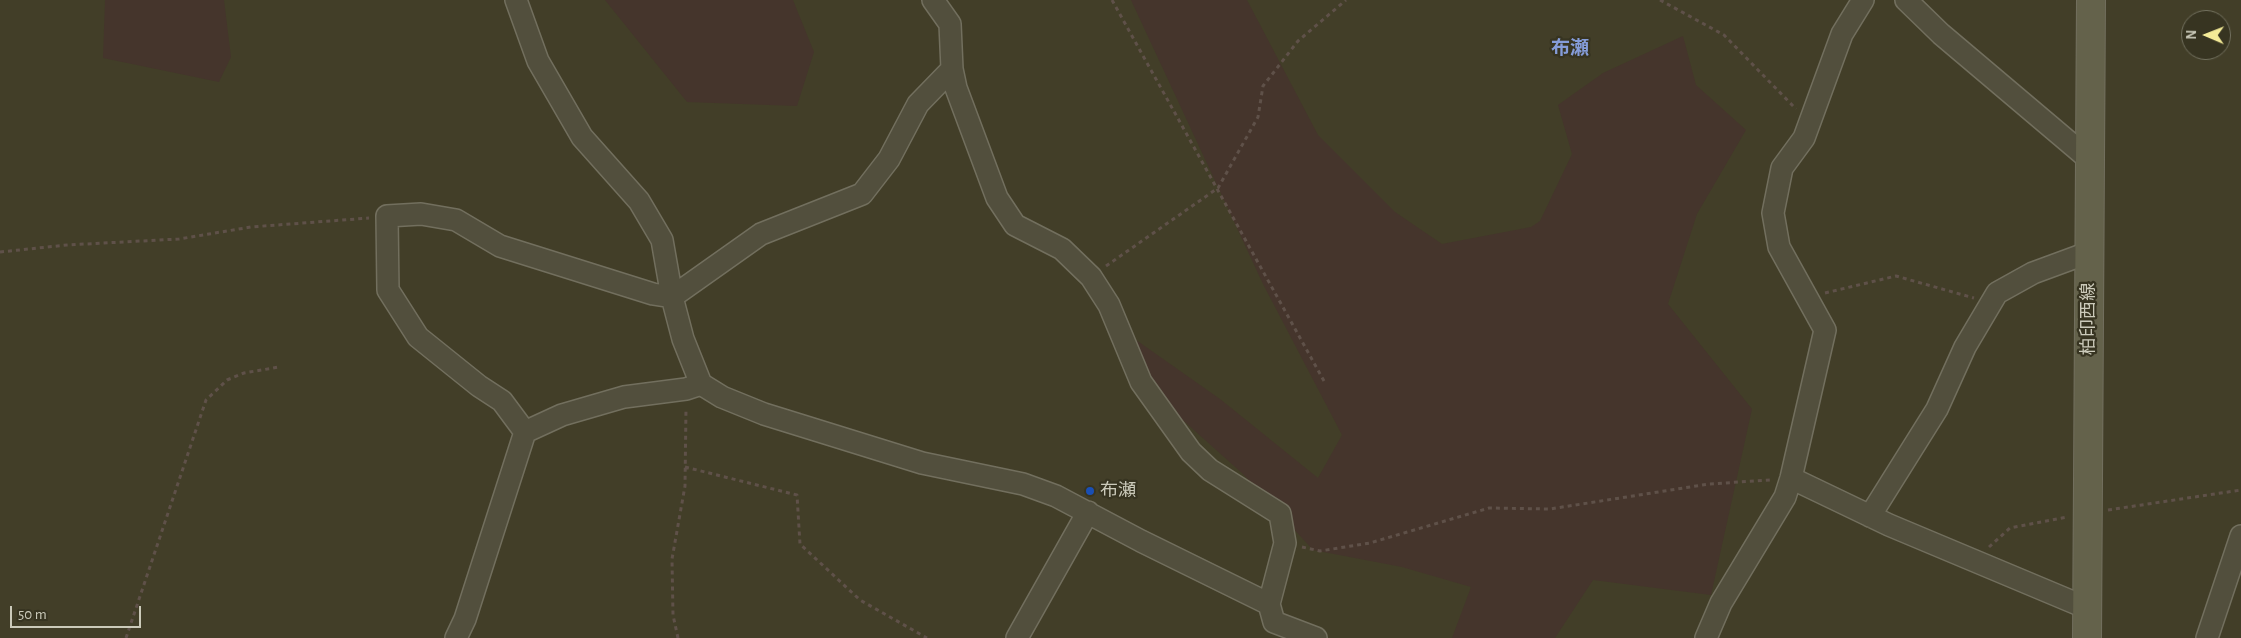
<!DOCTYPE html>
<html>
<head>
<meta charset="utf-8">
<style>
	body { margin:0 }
	#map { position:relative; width:2241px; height:638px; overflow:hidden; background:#423e28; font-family:"Alegreya Sans",sans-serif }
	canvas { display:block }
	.north { position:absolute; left:2181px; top:10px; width:50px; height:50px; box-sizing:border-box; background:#373421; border:1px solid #72705e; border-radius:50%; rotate:271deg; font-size:14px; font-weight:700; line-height:20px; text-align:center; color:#cbcaba }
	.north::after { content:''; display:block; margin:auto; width:18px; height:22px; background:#f3ea97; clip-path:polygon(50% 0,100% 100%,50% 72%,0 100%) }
	.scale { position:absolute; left:10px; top:606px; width:131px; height:22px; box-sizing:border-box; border:2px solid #cbcaba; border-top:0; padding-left:6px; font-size:15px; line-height:18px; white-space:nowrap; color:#cbcaba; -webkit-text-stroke:4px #373421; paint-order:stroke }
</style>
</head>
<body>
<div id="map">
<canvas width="2241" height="638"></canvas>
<div class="north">N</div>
<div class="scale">50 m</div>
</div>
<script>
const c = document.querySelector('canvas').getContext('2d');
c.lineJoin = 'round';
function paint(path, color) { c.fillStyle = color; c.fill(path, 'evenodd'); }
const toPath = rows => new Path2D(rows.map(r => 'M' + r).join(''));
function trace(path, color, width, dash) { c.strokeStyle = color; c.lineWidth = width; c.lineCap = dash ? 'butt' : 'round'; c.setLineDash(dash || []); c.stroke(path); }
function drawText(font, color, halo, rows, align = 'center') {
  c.font = font + ' "Alegreya Sans","Noto Sans JP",sans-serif'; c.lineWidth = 4.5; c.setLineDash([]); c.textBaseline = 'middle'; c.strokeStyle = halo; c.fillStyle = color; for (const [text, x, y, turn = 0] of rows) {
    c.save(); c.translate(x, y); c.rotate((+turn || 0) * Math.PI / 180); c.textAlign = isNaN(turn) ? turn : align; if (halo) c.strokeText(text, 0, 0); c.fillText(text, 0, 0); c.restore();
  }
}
const green = toPath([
	[105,0,224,0,231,57,219,82,103,58],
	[605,0,793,0,814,52,797,106,687,102],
	[1131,0,1247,0,1318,135,1395,212,1442,244,1531,227,1540,221,1572,154,1558,105,1603,73,1683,36,1696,85,1746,130,1697,214,1668,304,1752,409,1711,595,1593,580,1555,638,1452,638,1471,587,1402,567,1313,550,1243,474,1176,414,1120,347,1129,335,1220,399,1318,478,1342,435,1263,284]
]);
const path = toPath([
	[1112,0,1324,381],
	[1660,0,1724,35,1796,109],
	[0,252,67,245,179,239,251,227,369,218],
	[1106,266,1218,188,1258,117,1263,86,1298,41,1346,0],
	[1825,293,1896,276,1974,298],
	[685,467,797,495,800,544,860,600,927,638],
	[2108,510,2241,490],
	[1302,547,1320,551,1370,543,1489,508,1550,509,1709,484,1770,480],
	[1989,547,2010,528,2067,517],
	[126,638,206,400,227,380,244,373,279,367],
	[678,638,673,615,672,559,685,486,686,408]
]);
const street = toPath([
	[516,0,538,61,582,137,639,201,662,240,672,297,683,339,701,384,722,397,764,414,922,463,1023,484,1056,496,1141,541,1269,604,1274,622,1316,638],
	[933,0,950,24,952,69,956,88,997,198,1015,225,1062,249,1091,277,1109,305,1141,382,1191,452,1210,470,1280,514,1285,543,1269,604],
	[1906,0,1941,34,2090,160],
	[525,432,502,401,479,386,418,337,388,290,387,216,421,214,456,220,500,246,653,294,672,297,761,234,862,194,889,159,918,104,952,69],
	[1791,478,1889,525,2087,608],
	[1870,516,1937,409,1965,347,1997,293,2033,273,2090,252],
	[456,638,465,619,525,432,562,415,624,397,686,389,701,384],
	[1017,638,1088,512],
	[1706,638,1721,603,1785,497,1791,478,1825,330,1779,247,1773,213,1782,168,1804,138,1842,34,1863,0],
	[2207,638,2241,536]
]);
const secondary = toPath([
	[2087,638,2091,0]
]);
const markers = [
	[1090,491,5,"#1a4fb4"]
];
const streetNames = [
	["柏印西線",2089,319,-90]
];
const poiNames = [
	["布瀬",1100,491]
];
const neighbourhoodNames = [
	["布瀬",1570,48]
];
paint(green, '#45352c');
trace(street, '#726f5e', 24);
trace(secondary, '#726f5e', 30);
trace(path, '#5f5149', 3, [4, 4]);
trace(street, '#524f3d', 21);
trace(secondary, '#64624b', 28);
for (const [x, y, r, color] of markers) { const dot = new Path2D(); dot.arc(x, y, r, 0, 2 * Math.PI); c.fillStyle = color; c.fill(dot); trace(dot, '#373421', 2); }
drawText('18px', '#cbcaba', '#373421', streetNames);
drawText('18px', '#cbcaba', '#373421', poiNames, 'left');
drawText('bold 19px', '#859cd8', '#373421', neighbourhoodNames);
</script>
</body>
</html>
